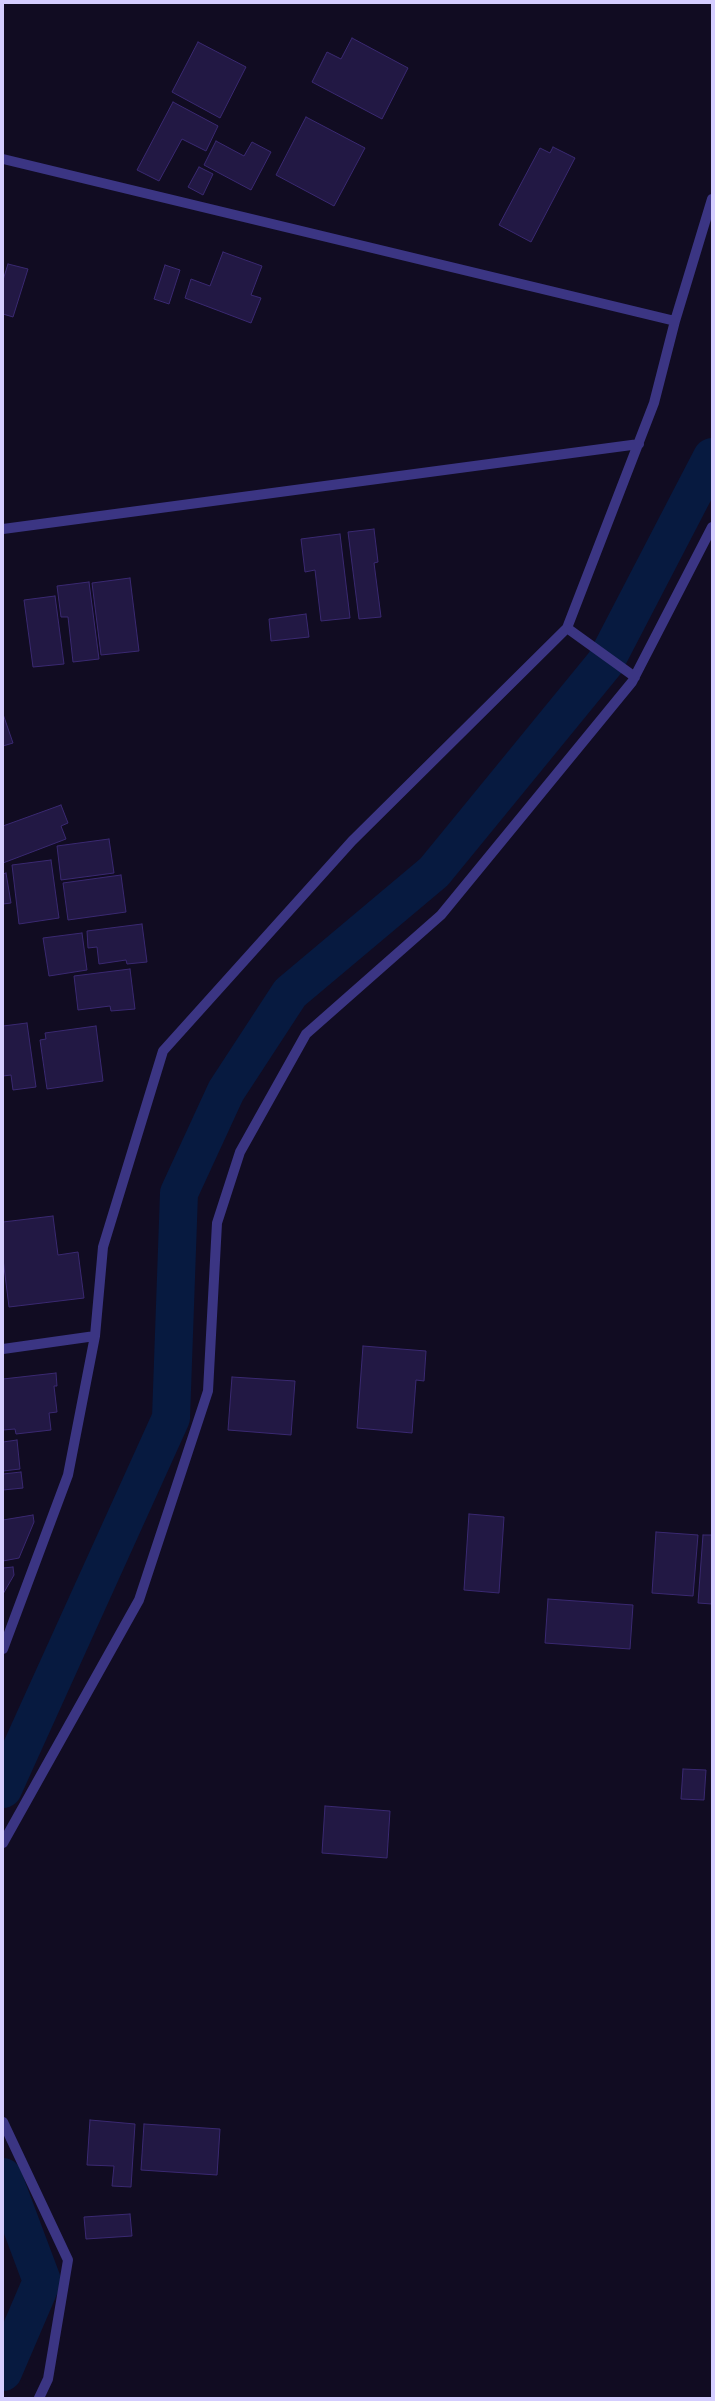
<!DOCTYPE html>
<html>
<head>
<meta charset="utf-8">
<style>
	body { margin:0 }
	#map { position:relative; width:715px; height:2401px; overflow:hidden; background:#110c22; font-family:Karla,sans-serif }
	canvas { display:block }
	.frame { position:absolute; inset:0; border:4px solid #d5ceff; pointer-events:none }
</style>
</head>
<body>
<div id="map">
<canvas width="715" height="2401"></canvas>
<div class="frame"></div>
</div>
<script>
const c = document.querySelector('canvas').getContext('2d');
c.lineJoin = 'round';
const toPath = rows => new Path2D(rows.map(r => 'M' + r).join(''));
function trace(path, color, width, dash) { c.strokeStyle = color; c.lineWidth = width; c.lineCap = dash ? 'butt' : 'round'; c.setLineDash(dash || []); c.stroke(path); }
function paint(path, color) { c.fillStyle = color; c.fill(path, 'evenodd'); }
const canal = toPath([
	[3,1789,171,1418,179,1193,226,1091,290,993,434,872,605,663,712,457],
	[3,2177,42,2281,3,2372]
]);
const building = toPath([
	[352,38,408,68,382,119,312,82,327,52,341,59,352,38],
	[198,42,246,67,220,118,172,92,198,42],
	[173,102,218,126,206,151,182,139,159,181,137,170,173,102],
	[306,117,365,148,334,206,276,175,306,117],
	[216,141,244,156,252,142,271,152,251,190,204,165,216,141],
	[553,147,575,158,531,242,499,225,540,148,550,153,553,147],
	[199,167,213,174,203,195,188,187,199,167],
	[223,252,262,266,251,295,261,298,251,323,185,298,191,279,210,286,223,252],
	[8,264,28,269,13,317,3,314,3,280,8,264],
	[165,265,180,270,169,304,154,299,165,265],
	[374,529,378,562,374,563,381,617,359,619,348,532,374,529],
	[340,534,350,618,321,621,315,570,305,572,301,539,340,534],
	[130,578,139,651,101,655,92,583,130,578],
	[89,582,99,659,73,662,68,617,61,617,57,586,89,582],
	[55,596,64,664,33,667,24,600,55,596],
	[306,614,309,637,271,641,269,619,306,614],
	[3,714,13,743,3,746,3,714],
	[61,805,68,823,61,826,66,839,3,863,3,826,61,805],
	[109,839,114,873,61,880,57,846,109,839],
	[51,860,59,918,19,924,12,865,51,860],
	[6,873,11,903,3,904,3,874,6,873],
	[121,875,126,912,68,920,63,883,121,875],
	[142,924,147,962,127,964,126,960,99,964,97,947,88,948,87,931,142,924],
	[82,933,87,970,49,976,43,938,82,933],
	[130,969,135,1009,111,1011,110,1006,78,1010,74,976,130,969],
	[27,1023,36,1087,13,1090,11,1075,3,1076,3,1026,27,1023],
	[96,1026,103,1081,47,1089,40,1040,46,1039,45,1033,96,1026],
	[53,1216,58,1255,78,1252,84,1298,9,1307,3,1259,3,1222,53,1216],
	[363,1346,426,1351,424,1381,416,1380,412,1433,357,1428,363,1346],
	[56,1373,57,1386,54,1386,57,1412,49,1413,51,1430,16,1434,15,1429,3,1430,3,1379,56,1373],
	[232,1377,295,1381,291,1435,228,1430,232,1377],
	[17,1440,20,1469,3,1471,3,1442,17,1440],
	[21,1472,23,1488,3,1490,3,1474,21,1472],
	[469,1514,504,1517,499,1593,464,1590,469,1514],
	[33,1515,34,1522,19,1558,3,1561,3,1520,33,1515],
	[656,1532,698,1535,693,1596,652,1593,656,1532],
	[703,1535,712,1535,712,1604,698,1603,703,1535],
	[13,1567,14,1575,3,1594,3,1568,13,1567],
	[548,1599,633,1605,630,1649,545,1643,548,1599],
	[683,1769,706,1770,704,1800,681,1799,683,1769],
	[325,1806,390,1811,387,1858,322,1853,325,1806],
	[90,2120,135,2124,131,2187,112,2186,114,2166,87,2165,90,2120],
	[144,2124,220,2129,217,2175,141,2170,144,2124],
	[130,2214,132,2236,86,2239,84,2217,130,2214]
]);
const street = toPath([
	[3,159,675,321],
	[3,529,639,444],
	[567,628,635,677],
	[3,1349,95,1336],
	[3,1649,68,1475,95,1336,103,1247,163,1051,352,841,567,628,654,403,675,321,712,199],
	[3,1843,139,1600,208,1391,217,1223,240,1152,306,1034,441,915,632,682,712,527],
	[3,2122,68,2260,48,2379,39,2398]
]);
trace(canal, '#071a40', 38);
paint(building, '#221844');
trace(building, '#3a2971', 1);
trace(street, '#3b3583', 10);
</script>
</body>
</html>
